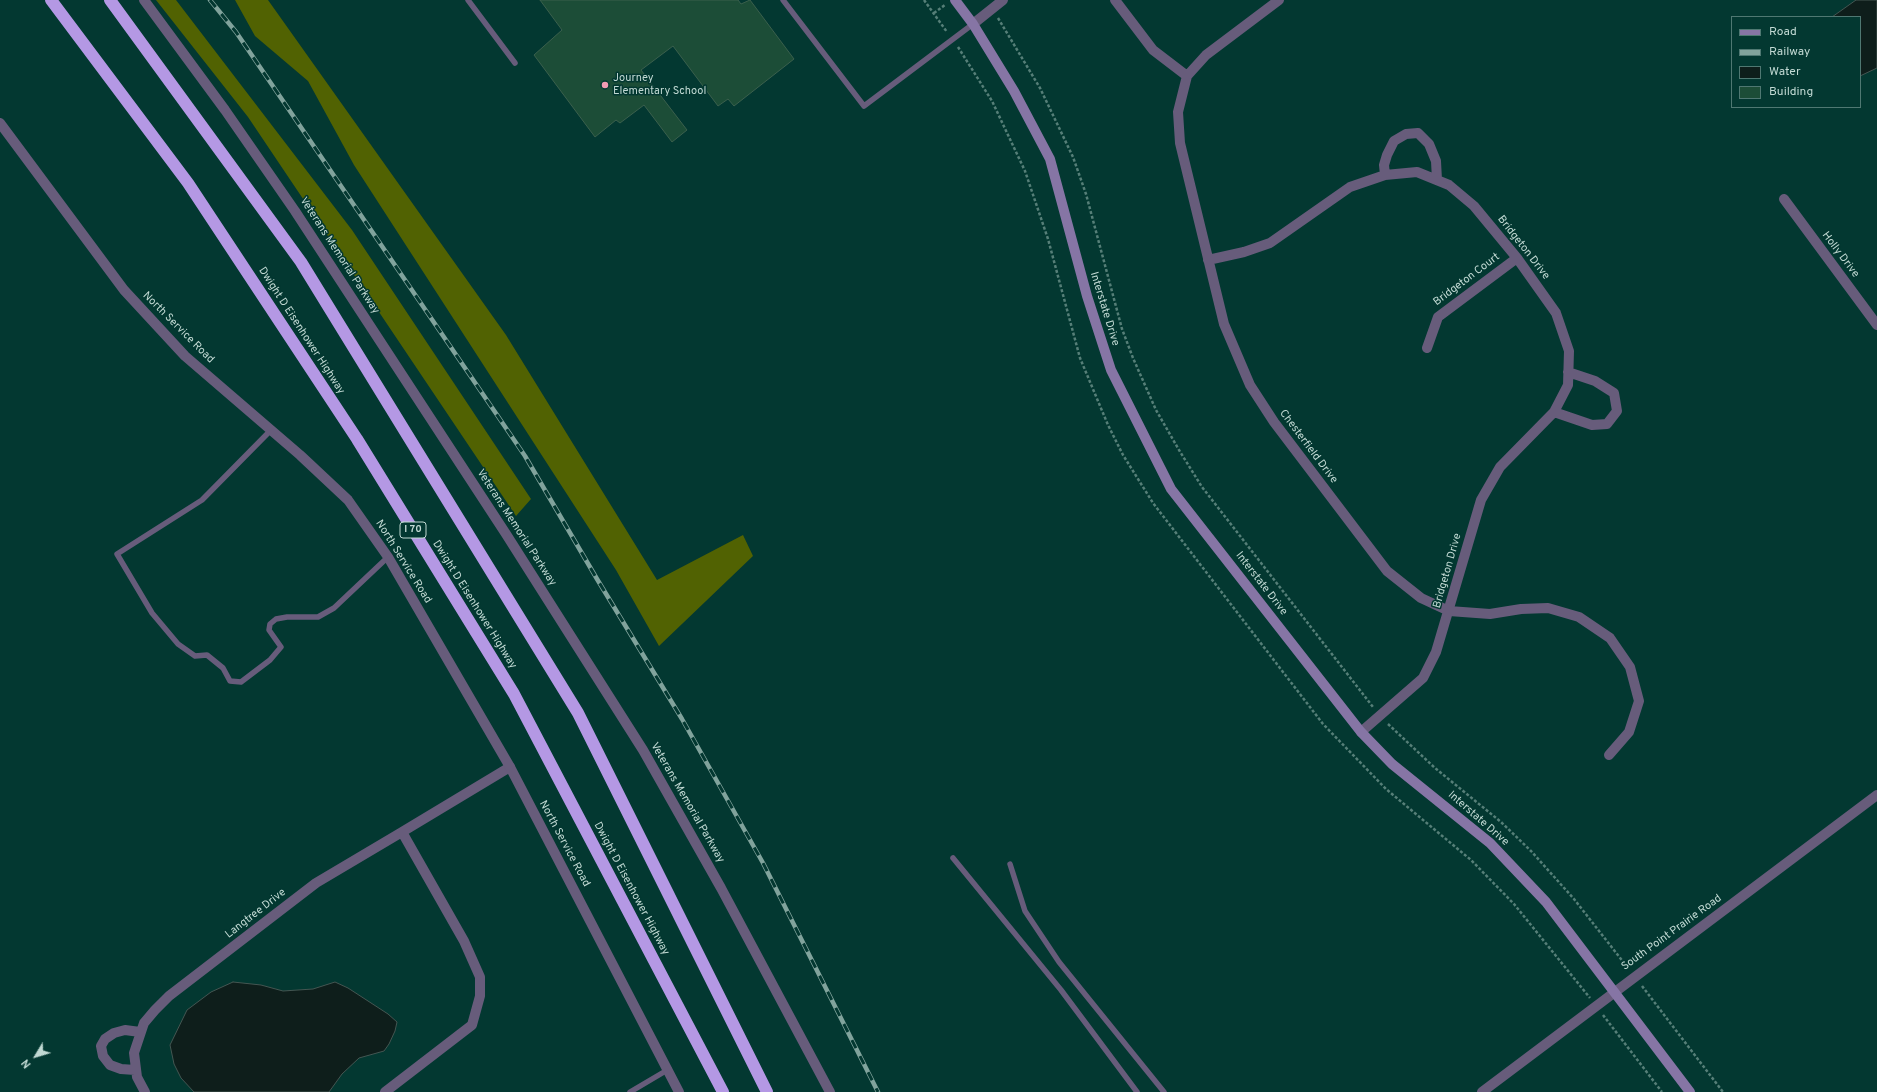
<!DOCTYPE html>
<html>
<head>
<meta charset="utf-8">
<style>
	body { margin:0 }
	#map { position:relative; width:1877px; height:1092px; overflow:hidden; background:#033831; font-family:Overpass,sans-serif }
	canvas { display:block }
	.legend { position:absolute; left:1731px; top:16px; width:130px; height:92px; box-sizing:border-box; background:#033831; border:1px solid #4f7872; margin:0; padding:5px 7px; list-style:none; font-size:12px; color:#c1d9d3 }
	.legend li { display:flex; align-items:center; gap:8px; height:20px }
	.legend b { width:20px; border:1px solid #4f7872 }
	.north { position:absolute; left:16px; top:1036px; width:40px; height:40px; -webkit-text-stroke:3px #033831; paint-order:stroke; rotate:232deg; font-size:11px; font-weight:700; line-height:16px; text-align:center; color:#c1d9d3 }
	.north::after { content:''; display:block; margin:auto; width:14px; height:18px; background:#c1d9d3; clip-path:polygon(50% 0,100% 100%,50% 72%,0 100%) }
</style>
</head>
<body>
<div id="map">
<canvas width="1877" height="1092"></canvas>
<ul class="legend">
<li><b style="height:5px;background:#8675a5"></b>Road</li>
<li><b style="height:5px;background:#81a39c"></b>Railway</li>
<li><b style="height:11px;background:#0e1e1b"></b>Water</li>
<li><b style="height:11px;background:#1c4d37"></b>Building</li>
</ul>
<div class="north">N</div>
</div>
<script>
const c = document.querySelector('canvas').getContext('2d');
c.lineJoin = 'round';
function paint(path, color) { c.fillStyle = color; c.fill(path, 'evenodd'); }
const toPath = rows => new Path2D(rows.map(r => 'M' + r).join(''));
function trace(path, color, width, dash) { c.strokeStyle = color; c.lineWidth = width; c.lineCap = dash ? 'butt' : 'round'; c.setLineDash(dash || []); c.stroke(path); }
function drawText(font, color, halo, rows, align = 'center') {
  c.font = font + ' Overpass,sans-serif'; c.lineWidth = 3; c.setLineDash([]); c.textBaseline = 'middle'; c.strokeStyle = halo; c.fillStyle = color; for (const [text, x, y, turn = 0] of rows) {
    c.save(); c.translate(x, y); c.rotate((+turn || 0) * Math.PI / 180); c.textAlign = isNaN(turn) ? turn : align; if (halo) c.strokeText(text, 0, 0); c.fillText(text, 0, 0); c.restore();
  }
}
const forest = toPath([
	[156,0,176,0,352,230,531,499,516,516,248,117],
	[235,0,268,0,506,335,657,580,743,535,753,556,659,646,616,570,354,165,308,81,255,36]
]);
const water = toPath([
	[1856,0,1877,0,1877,68,1860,76,1860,17,1832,17,1856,0],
	[233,982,261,985,283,991,313,989,335,982,348,988,388,1014,397,1022,395,1031,389,1044,384,1051,359,1058,342,1074,329,1092,194,1092,181,1078,174,1064,170,1045,187,1010,211,992,233,982]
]);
const building = toPath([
	[540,0,738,0,741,4,750,0,794,59,734,106,728,99,718,106,673,46,641,70,687,130,672,142,644,105,620,123,616,120,595,137,534,55,562,30,540,0]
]);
const path = toPath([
	[924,0,947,32],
	[934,13,945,5],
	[998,18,1040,88,1073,157,1086,194,1122,329,1133,358,1156,410,1179,450,1202,487,1373,707],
	[958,47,992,101,1025,171,1048,239,1080,358,1108,425,1123,455,1153,503,1323,724,1386,789,1471,860,1514,904,1590,998],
	[1388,724,1435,768,1501,822,1531,851,1574,899,1628,968],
	[1642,986,1723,1092],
	[1603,1015,1662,1092]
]);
const service = toPath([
	[468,0,515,63],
	[783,0,864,106,973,24],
	[271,430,202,500,117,554,152,613,178,644,195,656,207,655,223,668,230,681,241,682,270,660,281,647,269,630,270,624,276,619,287,617,318,617,334,608,388,557],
	[953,858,1061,990,1137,1092],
	[1010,864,1025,911,1059,962,1164,1092],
	[630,1092,669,1069]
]);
const minor = toPath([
	[1115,0,1153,50,1187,76],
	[1279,0,1206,55,1187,76,1178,112,1180,143,1224,324,1250,385,1274,422,1387,571,1421,598,1449,611,1490,614,1521,609,1548,608,1579,617,1610,638,1630,667,1639,701,1629,732,1609,755],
	[973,24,1003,0],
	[1385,175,1384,165,1387,155,1394,141,1406,134,1418,133,1429,144,1436,161,1437,180],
	[1784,199,1877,325],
	[1208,260,1244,252,1270,243,1350,187,1385,175,1417,172,1449,185,1474,206,1517,258,1556,313,1569,351,1568,385,1554,412,1500,467,1481,500,1436,652,1423,678,1361,732],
	[1427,348,1438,317,1517,258],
	[1554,412,1592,425,1607,424,1617,411,1614,393,1595,381,1568,372],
	[402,832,510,767],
	[135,1070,121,1069,110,1065,103,1056,101,1046,105,1039,114,1033,125,1030,140,1032],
	[145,1092,137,1077,134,1053,144,1023,155,1010,169,996,316,883,402,832,464,941,480,977,480,996,472,1025,385,1092]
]);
const tertiary = toPath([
	[144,0,225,110,295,211,506,534,643,750,721,888,830,1092],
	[0,123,124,290,185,356,300,455,348,500,388,557,510,767,679,1092],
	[1482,1092,1877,795]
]);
const secondary = toPath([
	[955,0,973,24,1014,91,1050,159,1087,296,1111,370,1171,489,1361,732,1392,764,1490,843,1546,902,1690,1092]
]);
const motorway = toPath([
	[51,0,188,183,357,439,514,694,723,1092],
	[110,0,301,262,578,713,767,1092]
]);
const rail = toPath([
	[210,0,236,32,525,456,597,579,682,719,763,863,878,1092]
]);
const markers = [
	[605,85,4,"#f19ab3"]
];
const shields = [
	[413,530,26]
];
const shieldNames = [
	["I 70",413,530]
];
const poiNames = [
	["Journey",613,79],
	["Elementary School",613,92]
];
const streetNames = [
	["Bridgeton Drive",1523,248,52],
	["Holly Drive",1840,255,53],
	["Veterans Memorial Parkway",339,256,57],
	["Bridgeton Court",1467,280,-37],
	["Interstate Drive",1104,309,73],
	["North Service Road",178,328,45],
	["Dwight D Eisenhower Highway",301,331,57],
	["Chesterfield Drive",1308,447,53],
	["Veterans Memorial Parkway",516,528,57],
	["North Service Road",403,562,58],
	["Bridgeton Drive",1448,571,-74],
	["Interstate Drive",1261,584,52],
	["Dwight D Eisenhower Highway",474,605,58],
	["Veterans Memorial Parkway",687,803,60],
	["Interstate Drive",1478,819,41],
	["North Service Road",564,844,62],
	["Dwight D Eisenhower Highway",631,889,62],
	["Langtree Drive",256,914,-38],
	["South Point Prairie Road",1672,933,-36]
];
paint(forest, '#516202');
paint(water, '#0e1e1b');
trace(water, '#445652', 1);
paint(building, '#1c4d37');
trace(building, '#3b604d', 1);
trace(path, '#567f78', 2.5, [3, 2]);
trace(service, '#675c7b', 5.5);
trace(minor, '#675c7b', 10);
trace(tertiary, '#675c7b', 10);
trace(secondary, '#8675a5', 10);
trace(motorway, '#b498e4', 12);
trace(rail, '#81a39c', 4.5);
trace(rail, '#033831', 3, [9]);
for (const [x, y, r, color] of markers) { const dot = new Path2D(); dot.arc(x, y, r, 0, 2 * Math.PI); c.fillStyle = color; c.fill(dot); trace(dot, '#033831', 1.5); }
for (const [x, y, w] of shields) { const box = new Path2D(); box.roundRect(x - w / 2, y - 8, w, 16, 3); c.fillStyle = '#033831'; c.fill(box); trace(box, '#c1d9d3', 1); }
drawText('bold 10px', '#c1d9d3', null, shieldNames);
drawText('11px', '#c1d9d3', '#033831', poiNames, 'left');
drawText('11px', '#c1d9d3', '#033831', streetNames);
</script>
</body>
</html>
